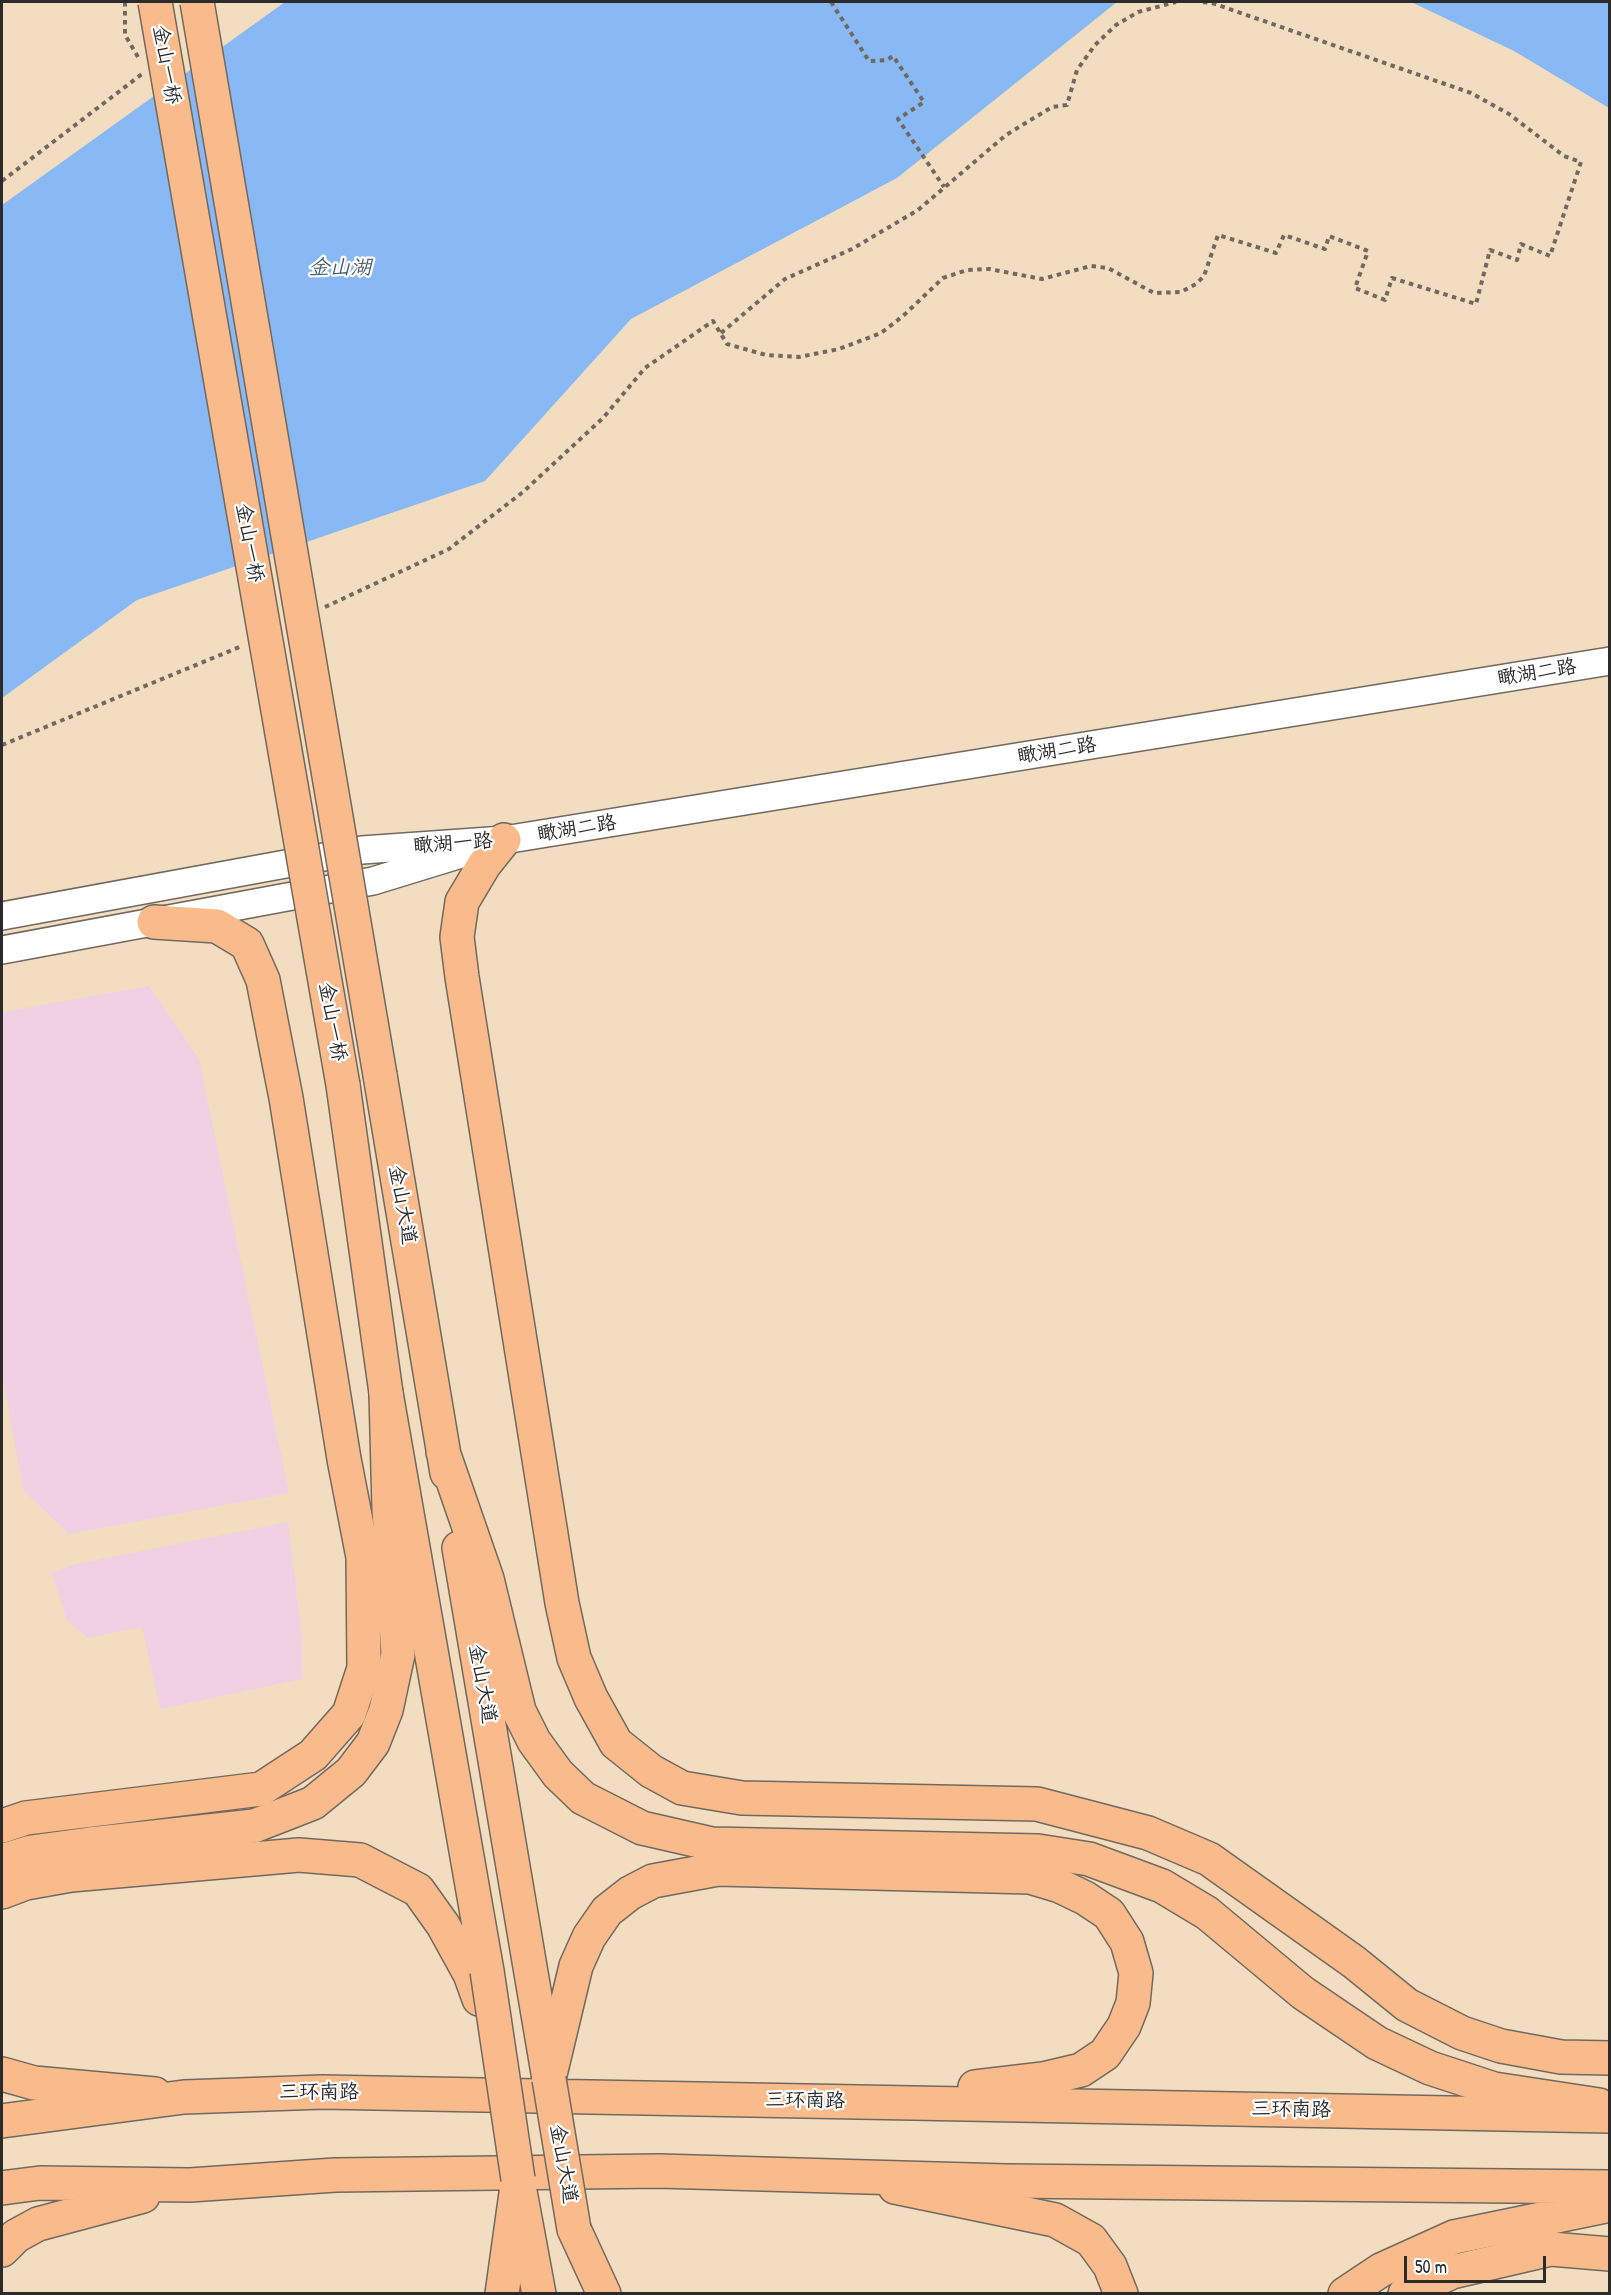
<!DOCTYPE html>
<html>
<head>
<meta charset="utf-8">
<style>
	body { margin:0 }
	#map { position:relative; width:1611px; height:2295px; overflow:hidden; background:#f3ddc0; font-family:"Patrick Hand",sans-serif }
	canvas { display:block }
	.frame { position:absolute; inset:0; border:3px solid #2b2b2b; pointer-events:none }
	.scale { position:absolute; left:1404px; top:2256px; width:142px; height:27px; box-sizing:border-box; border:3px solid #2b2b2b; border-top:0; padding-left:8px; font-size:18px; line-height:21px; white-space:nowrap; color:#2b2b2b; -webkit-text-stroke:4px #fff; paint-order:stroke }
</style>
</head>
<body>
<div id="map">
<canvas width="1611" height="2295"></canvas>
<div class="frame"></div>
<div class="scale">50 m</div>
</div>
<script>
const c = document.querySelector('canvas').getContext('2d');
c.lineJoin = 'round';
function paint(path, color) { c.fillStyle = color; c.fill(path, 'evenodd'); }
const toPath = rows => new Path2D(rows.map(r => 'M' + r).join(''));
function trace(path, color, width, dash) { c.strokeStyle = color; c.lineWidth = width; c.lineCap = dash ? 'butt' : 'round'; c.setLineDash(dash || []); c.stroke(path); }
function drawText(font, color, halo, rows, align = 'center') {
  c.font = font + ' "Patrick Hand","LXGW WenKai TC",sans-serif'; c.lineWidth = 4.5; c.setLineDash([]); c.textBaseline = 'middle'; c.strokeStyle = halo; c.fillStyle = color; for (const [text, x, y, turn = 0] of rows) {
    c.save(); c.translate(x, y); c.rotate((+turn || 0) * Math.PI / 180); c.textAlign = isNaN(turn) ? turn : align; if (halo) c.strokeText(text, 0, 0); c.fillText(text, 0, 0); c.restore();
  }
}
const built = toPath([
	[149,986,199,1059,289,1493,69,1534,23,1490,2,1372,2,1012],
	[288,1522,302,1636,302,1679,160,1709,142,1627,88,1638,68,1622,51,1573,76,1564]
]);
const water = toPath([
	[285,2,1117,2,897,178,631,319,485,481,137,600,2,698,2,205],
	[1411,2,1609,2,1609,108,1514,51]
]);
const path = toPath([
	[125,2,125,35,138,57],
	[831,2,869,61,887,60,893,56,924,102,898,119,944,187],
	[2,181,142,74],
	[721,333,785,279,852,249,918,210,1006,135,1052,107,1067,105,1077,70,1095,45,1116,25,1138,12,1176,2],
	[325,607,449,549,523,492,603,418,645,368,713,321,727,344,766,355,799,357,839,349,881,333,903,316,943,278,967,270,989,269,1042,279,1091,266,1108,268,1154,293,1181,292,1196,284,1204,276,1218,235,1276,253,1284,235,1325,249,1329,236,1368,251,1355,288,1385,300,1392,278,1476,304,1490,250,1517,260,1521,244,1550,256,1581,162,1564,156,1509,114,1471,93,1212,3,1201,2],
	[2,745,242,646]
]);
const minor = toPath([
	[2,916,362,850,504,840,1610,661],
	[2,950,373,881,461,854]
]);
const major = toPath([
	[504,840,484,865,462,902,457,937,462,977,562,1603,574,1658,591,1698,616,1743,651,1771,682,1788,742,1798,1037,1804,1148,1833,1209,1859,1354,1962,1407,2005,1462,2033,1501,2046,1561,2057,1610,2058],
	[380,1075,447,1473],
	[343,1085,386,1393,487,1971],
	[443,1452,487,1579,519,1711,534,1741,558,1774,583,1798,642,1828,712,1844,1038,1851,1089,1859,1162,1886,1207,1913,1303,1993,1377,2043,1430,2068,1494,2089,1599,2105],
	[459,1548,549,2079],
	[2,1826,26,1818,261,1789,313,1755,349,1714,364,1668,363,1557,344,1459,286,1098,263,980,247,944,217,926,154,922],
	[2,1892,26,1883,71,1875,299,1855,360,1860,418,1890,443,1925,470,1974,479,1999],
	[2,2074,34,2083,155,2094],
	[519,2186,539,2294],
	[895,2187,1055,2220,1091,2240,1110,2266,1121,2294],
	[574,2229,604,2294],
	[1405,2294,1452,2272,1551,2249,1610,2254]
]);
const highway = toPath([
	[2,1861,31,1852,90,1844,254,1826,313,1803,351,1772,373,1743,386,1710,398,1654,389,1510,386,1393],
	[549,2079,576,1966,589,1937,607,1911,630,1893,653,1881,718,1869,1030,1877,1060,1886,1085,1898,1109,1914,1127,1942,1136,1973,1133,2003,1124,2026,1105,2054,1081,2070,1043,2079,975,2087],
	[2,2121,184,2097,322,2092,1610,2116],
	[2,2188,40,2183,190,2185,335,2175,659,2171,1006,2181,1610,2187],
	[2,2250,16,2236,38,2224,143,2196],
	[502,2294,518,2179],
	[1345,2294,1381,2270,1454,2237,1610,2205]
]);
const majorBridge = toPath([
	[155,2,343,1085],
	[197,2,380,1075],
	[487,1971,518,2179],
	[549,2079,574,2229]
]);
const streetNames = [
	["金山一桥",166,65,80],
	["金山一桥",249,543,80],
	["瞰湖二路",1537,673,-9],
	["瞰湖二路",1057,751,-9],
	["瞰湖二路",577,829,-9],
	["瞰湖一路",453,844,-4],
	["金山一桥",332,1022,80],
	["金山大道",402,1205,80],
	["金山大道",482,1684,80],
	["三环南路",319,2093],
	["三环南路",805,2101,1],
	["三环南路",1291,2110,1],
	["金山大道",563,2164,80]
];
const waterNames = [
	["金山湖",340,268]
];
paint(built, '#f1d0e3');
paint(water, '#89b9f5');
trace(minor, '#71695f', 30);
trace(major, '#71695f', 36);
trace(highway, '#71695f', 36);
trace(path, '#71695f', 4, [4.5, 4.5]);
trace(minor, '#fff', 27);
trace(major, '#fabb8c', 33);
trace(highway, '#fabb8c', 33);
trace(majorBridge, '#71695f', 36, []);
trace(majorBridge, '#fabb8c', 33);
drawText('20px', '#2b2b2b', '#fff', streetNames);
drawText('italic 21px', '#4c5d72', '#fff', waterNames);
</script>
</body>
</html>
